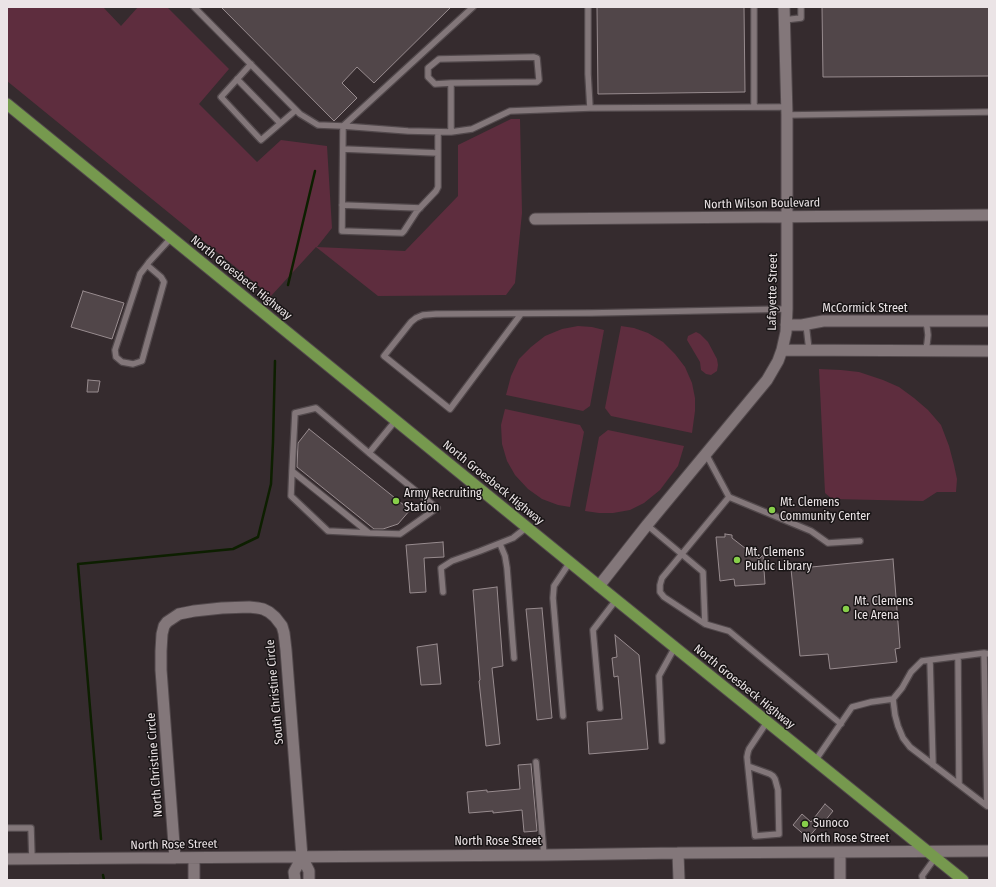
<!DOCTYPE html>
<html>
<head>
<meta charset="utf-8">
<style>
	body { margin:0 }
	#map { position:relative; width:996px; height:887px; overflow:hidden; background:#352b2e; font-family:"Fira Sans Condensed",sans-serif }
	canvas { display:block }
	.frame { position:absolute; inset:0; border:8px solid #ebe4e6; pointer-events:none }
</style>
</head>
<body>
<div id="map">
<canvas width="996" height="887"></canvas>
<div class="frame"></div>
</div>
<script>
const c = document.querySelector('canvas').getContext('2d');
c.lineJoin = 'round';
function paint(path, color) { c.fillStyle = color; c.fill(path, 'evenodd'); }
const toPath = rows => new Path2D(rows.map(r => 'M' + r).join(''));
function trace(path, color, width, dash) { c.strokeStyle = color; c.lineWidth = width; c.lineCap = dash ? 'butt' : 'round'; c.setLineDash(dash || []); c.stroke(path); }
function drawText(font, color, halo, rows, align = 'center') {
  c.font = font + ' "Fira Sans Condensed",sans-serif'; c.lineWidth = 3; c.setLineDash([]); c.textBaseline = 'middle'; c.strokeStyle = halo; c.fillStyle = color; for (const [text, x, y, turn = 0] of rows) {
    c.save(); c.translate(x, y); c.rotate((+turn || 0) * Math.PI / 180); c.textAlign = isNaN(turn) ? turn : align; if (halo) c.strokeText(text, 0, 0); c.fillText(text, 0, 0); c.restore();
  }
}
const green = toPath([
	[7,7,103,7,121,26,138,7,167,7,229,69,199,104,257,162,281,140,327,146,332,228,317,247,405,251,458,196,458,145,511,119,520,119,522,213,515,283,506,295,378,296,316,247,271,296,7,81],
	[578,326,592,327,604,330,590,406,583,411,506,395,511,376,519,359,531,347,545,336,562,329],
	[621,326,634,328,648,333,663,342,675,354,685,367,692,383,695,398,695,411,692,433,611,416,605,408],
	[696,332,700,334,708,342,717,359,718,365,717,371,711,375,706,374,701,370,700,362,687,340,688,336],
	[819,369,841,370,859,372,883,380,899,387,914,398,928,410,941,425,949,446,954,465,957,479,956,492,937,492,923,501,832,499,825,493],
	[505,409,580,425,584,432,570,507,558,505,542,499,528,489,515,475,507,461,502,444,501,425],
	[608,430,684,446,678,466,660,490,644,503,630,510,613,513,599,513,585,511,599,437]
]);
const stream = toPath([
	[288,285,315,171],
	[101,839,78,564,233,549,258,537,271,484,273,442,275,361],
	[103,875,104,880]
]);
const building = toPath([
	[221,7,451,7,374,83,357,67,342,83,357,98,334,121,221,7],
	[597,7,744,7,745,92,598,94,597,7],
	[822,7,989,7,989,76,823,77,822,7],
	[83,291,124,303,112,339,71,327,83,291],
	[88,380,100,381,98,392,87,392,88,380],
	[309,429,410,510,398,524,383,529,374,529,297,467,298,443,309,429],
	[725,534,732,535,732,538,759,559,763,555,765,584,735,586,734,579,720,581,716,537,725,537,725,534],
	[443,542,444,557,424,558,426,592,410,593,406,545,443,542],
	[893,559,900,648,895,649,897,662,830,669,828,654,800,656,791,569,893,559],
	[497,587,503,666,492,668,500,744,486,746,479,681,480,680,473,590,497,587],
	[542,608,552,718,537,720,526,609,542,608],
	[615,635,639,655,648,749,589,754,587,722,622,719,618,676,614,677,612,658,617,657,615,635],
	[437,644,441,684,421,685,417,647,437,644],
	[531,764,537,831,524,832,522,810,493,813,493,811,469,813,467,792,487,790,487,792,520,789,518,765,531,764],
	[825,804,833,811,820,827,819,825,808,838,793,825,802,814,811,822,825,804]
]);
const service = toPath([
	[194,7,300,114,318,125,343,126,473,7],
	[588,7,588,74,590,108],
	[754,7,754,107],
	[784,20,801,18,801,7],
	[251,64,221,97,261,140,296,110],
	[237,79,280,123],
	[787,115,989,112],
	[451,131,451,83,435,84,428,77,428,68,439,59,534,57,537,58,539,80,537,82,451,83],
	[438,132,438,187,436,191,417,211,404,231,402,233,342,231,343,126,408,131,451,132,472,129,510,111,590,108,787,107],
	[343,149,438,153],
	[342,205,420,208],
	[147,265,161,277,164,282,142,361,133,364,122,362,116,357,115,350,140,274,147,265,149,262,171,238],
	[521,314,450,409,384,356,411,322,416,318,423,315,436,314,591,313,787,309],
	[925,321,927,327,928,335,927,344,925,351],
	[806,324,809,350],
	[369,453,437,508,400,534,369,533,292,471,295,413,316,408,369,453,396,420],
	[292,471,291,496,328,531,369,533],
	[729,497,811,531,828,543,860,541],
	[647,525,703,572,705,624,729,631,841,724],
	[500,544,505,556,507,568,514,658],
	[443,592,441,568,452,561,480,551,513,538,527,527],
	[705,624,664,597,660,592,660,585,662,578,729,497,706,454],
	[984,653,987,805],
	[958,657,959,784],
	[930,660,933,765],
	[893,699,895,715,898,726,903,738,910,747,987,806],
	[600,708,593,630,616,600],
	[563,716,553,598,554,586,570,562],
	[662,741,659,676,675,647],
	[815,761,852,707,871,702,893,699,902,688,911,672,922,661,984,653,989,654],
	[536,762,544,855],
	[748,766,770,774,773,776,775,779,778,790,779,834,755,836,747,757,748,752,749,749,767,722],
	[7,828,31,828,32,859],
	[923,880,922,876,935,858]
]);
const minor = toPath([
	[535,219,989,215],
	[786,325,802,325,823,321,989,321],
	[782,350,989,351],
	[599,586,647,525,767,380,778,361,782,350,786,332,787,309,787,115,784,7],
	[840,852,840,880],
	[678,853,679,880],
	[175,858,161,670,161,651,162,634,164,626,167,622,179,614,194,611,222,608,249,607,258,608,263,609,269,612,275,617,282,626,284,633,286,650,302,857,309,871,309,880],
	[194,858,194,880],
	[7,859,544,855,678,853,989,851],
	[295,880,294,872,302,857]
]);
const primary = toPath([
	[7,104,599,586,963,880]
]);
const markers = [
	[396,501,4,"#87cf4a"],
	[772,510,4,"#87cf4a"],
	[737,560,4,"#87cf4a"],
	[846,609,4,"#87cf4a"],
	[805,824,4,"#87cf4a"]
];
const streetNames = [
	["North Wilson Boulevard",762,204,-1],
	["North Groesbeck Highway",241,278,39],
	["Lafayette Street",773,292,-89],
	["McCormick Street",865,309],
	["North Groesbeck Highway",493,483,39],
	["North Groesbeck Highway",744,687,39],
	["South Christine Circle",275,692,-95],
	["North Christine Circle",155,765,-94],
	["North Rose Street",846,839],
	["North Rose Street",498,842],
	["North Rose Street",174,845,-1]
];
const poiNames = [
	["Army Recruiting",404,494],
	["Station",404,508],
	["Mt. Clemens",780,503],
	["Community Center",780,517],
	["Mt. Clemens",745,553],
	["Public Library",745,567],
	["Mt. Clemens",854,602],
	["Ice Arena",854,616],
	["Sunoco",813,824]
];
paint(green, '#5e2d3e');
trace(stream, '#0d1f00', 2.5);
paint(building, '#514649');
trace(building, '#988c8f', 1);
trace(service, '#52494c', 8);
trace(minor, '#52494c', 13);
trace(primary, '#52494c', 13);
trace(service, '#83777a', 5.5);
trace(minor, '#83777a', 11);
trace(primary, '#76994e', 11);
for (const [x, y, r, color] of markers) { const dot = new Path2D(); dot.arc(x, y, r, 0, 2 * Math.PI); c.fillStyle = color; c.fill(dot); trace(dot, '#191516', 1.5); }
drawText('12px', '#ebe4e6', '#191516', streetNames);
drawText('12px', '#ebe4e6', '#191516', poiNames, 'left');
</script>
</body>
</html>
